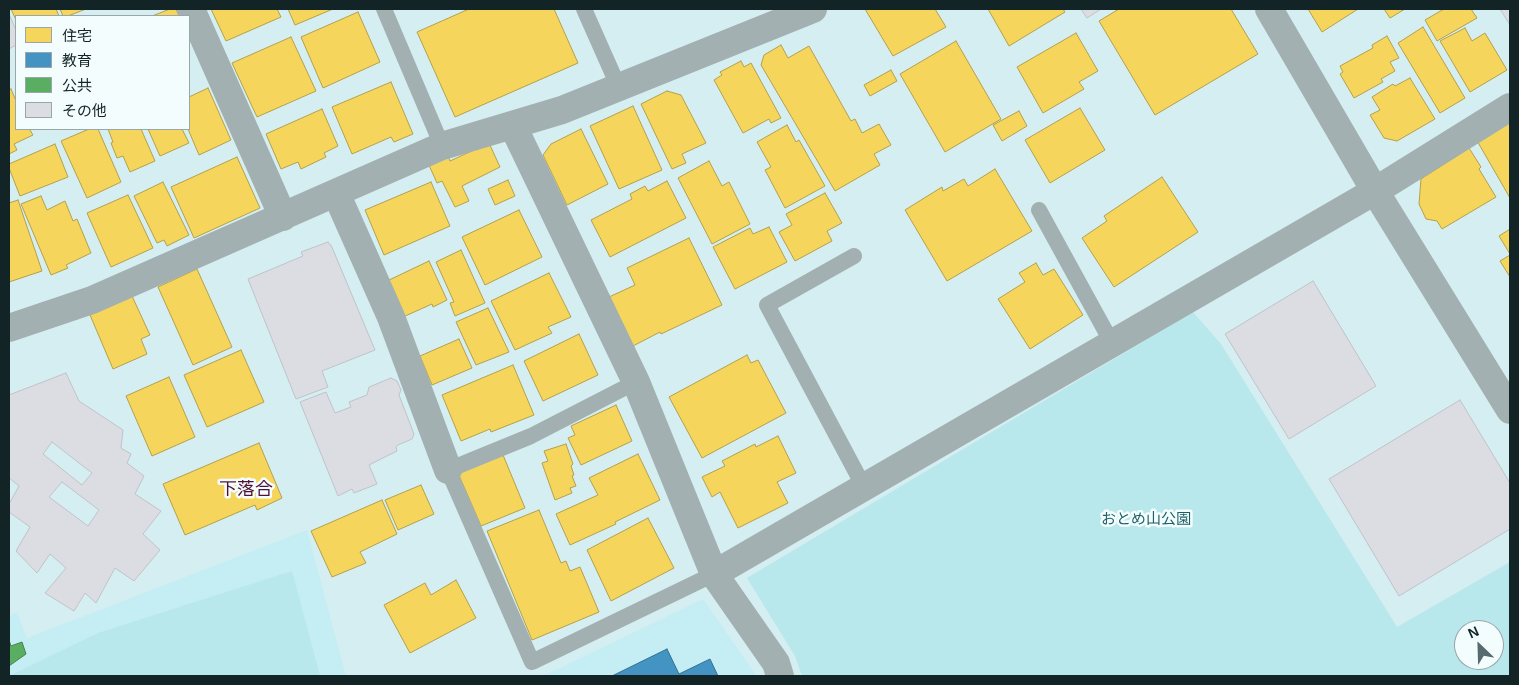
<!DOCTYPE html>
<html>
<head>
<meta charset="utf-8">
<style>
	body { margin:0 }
	#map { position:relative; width:1519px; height:685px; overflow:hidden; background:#d5eef1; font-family:Helvetica,"Noto Sans JP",sans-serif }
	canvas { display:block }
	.frame { position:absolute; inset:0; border:10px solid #122426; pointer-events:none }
	.legend { position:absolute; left:15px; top:15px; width:175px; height:115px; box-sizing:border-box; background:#f4fdfe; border:1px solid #9aa6a8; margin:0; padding:6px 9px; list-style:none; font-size:15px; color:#122426 }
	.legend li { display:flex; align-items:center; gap:10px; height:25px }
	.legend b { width:25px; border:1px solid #9aa6a8 }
	.north { position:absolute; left:1454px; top:620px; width:50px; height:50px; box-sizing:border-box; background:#f4fdfe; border:1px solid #9aa6a8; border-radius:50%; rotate:336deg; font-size:14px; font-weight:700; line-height:20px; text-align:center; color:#122426 }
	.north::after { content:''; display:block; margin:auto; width:18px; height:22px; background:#566b6d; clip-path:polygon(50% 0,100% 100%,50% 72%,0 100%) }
</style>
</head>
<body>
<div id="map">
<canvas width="1519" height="685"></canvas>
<div class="frame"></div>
<ul class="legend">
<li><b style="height:14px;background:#f6d55c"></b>住宅</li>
<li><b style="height:14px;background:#4393c3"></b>教育</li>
<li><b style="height:14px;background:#5aae61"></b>公共</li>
<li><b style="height:14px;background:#dcdce3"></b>その他</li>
</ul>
<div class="north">N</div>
</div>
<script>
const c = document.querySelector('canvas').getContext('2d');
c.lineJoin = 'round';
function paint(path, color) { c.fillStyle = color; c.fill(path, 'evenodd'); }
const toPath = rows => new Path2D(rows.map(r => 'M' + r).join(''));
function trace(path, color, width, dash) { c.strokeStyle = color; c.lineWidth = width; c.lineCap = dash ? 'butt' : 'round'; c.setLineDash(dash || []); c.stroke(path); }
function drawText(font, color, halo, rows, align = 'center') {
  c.font = font + ' Helvetica,"Noto Sans JP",sans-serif'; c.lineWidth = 5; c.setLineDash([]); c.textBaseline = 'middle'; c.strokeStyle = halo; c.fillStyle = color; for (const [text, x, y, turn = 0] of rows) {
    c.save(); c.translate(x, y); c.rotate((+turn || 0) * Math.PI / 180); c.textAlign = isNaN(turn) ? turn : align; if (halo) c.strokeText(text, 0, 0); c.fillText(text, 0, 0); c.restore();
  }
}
const built = toPath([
	[307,530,346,676,9,676,9,616,17,612,27,638],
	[703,599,757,676,543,676]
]);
const green = toPath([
	[1193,312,1221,344,1397,627,1510,562,1510,676,802,676,795,656,747,578],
	[1464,630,1494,630,1494,660,1464,660],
	[292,571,320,676,9,676,98,633]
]);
const homes = toPath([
	[11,9,56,9,59,16,16,16,16,20,11,9],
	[60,9,86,9,68,16,63,16,60,9],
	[170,9,176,9,179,16,152,16,170,9],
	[211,9,277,9,281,17,226,41,211,9],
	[288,9,333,9,295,25,288,9],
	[469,9,554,9,578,63,455,117,417,32,469,9],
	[865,9,935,9,946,27,893,56,865,9],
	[988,9,1063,9,1065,12,1009,46,988,9],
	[1119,9,1231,9,1258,54,1155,115,1099,21,1119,9],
	[1308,9,1358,9,1322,32,1308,9],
	[1384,9,1405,9,1390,18,1384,9],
	[1444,9,1471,9,1477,18,1437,41,1425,20,1444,9],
	[358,12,380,62,323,88,301,37,358,12],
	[1423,27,1465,98,1440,113,1398,43,1423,27],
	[1465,28,1472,41,1485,33,1507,70,1470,92,1440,41,1465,28],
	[1076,33,1098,71,1079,82,1084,89,1043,113,1017,67,1076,33],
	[1387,36,1399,58,1390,62,1395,71,1381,79,1383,82,1354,98,1340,74,1343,72,1340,66,1373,48,1372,45,1387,36],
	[291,37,316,91,257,117,232,63,291,37],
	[956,41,1001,119,945,152,900,74,956,41],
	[781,45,788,58,809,46,851,121,855,119,862,133,879,124,891,145,874,154,880,165,835,191,761,65,764,55,781,45],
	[741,61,744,67,751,63,781,118,771,123,769,119,743,133,714,80,722,75,720,72,741,61],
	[891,70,897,81,870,96,864,85,891,70],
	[1410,78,1435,119,1397,141,1384,138,1370,115,1380,110,1372,97,1393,84,1395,86,1410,78],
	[391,82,413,134,394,142,391,137,352,154,332,107,391,82],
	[208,88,231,140,199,155,188,129,189,97,208,88],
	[11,89,16,101,16,129,32,129,30,130,33,135,14,144,17,150,9,154,9,90,11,89],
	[667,91,681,95,706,143,682,154,686,163,672,169,641,104,667,91],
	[633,106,662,170,619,189,590,126,633,106],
	[1080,108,1105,150,1050,183,1025,140,1080,108],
	[322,109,338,146,324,153,326,157,301,169,298,162,281,169,266,134,322,109],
	[1019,111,1027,126,1002,141,993,125,1019,111],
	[1510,119,1510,198,1476,139,1510,119],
	[787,125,796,142,799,140,825,186,785,208,765,170,771,167,757,142,787,125],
	[89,129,98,129,121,182,87,198,61,141,89,129],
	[108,129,141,129,155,161,130,172,123,156,117,158,111,143,113,142,108,129],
	[148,129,182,129,189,143,160,156,148,129],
	[581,129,608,184,567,205,543,155,551,144,581,129],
	[489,143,500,167,462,186,469,201,455,207,442,181,437,183,428,163,447,154,450,161,489,143],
	[55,144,68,177,20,196,9,168,9,164,55,144],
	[1469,148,1481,167,1479,169,1496,197,1442,229,1437,221,1426,219,1419,204,1421,179,1469,148],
	[237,157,260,208,194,238,171,187,237,157],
	[709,161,722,186,729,182,750,224,712,244,678,178,709,161],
	[995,169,1032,231,947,281,905,210,942,187,943,191,964,179,968,186,995,169],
	[1162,177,1198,232,1114,287,1082,238,1107,221,1104,216,1162,177],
	[508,180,515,196,495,205,488,189,508,180],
	[667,181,686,218,610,257,591,220,632,199,630,194,645,186,648,191,667,181],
	[163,182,189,235,167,246,164,240,157,243,134,196,163,182],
	[431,182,450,226,384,255,365,210,431,182],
	[825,193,842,223,827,231,832,241,795,261,779,232,792,225,786,214,825,193],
	[128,195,153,248,111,267,87,213,128,195],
	[41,196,47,210,65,201,73,221,77,219,91,253,66,265,68,268,51,275,21,204,41,196],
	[18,200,42,271,9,282,9,203,18,200],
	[519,210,542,257,485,285,462,237,519,210],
	[769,227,787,262,735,289,713,247,750,228,753,234,769,227],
	[1510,229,1510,254,1499,236,1510,229],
	[689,238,722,305,661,334,660,332,633,346,609,297,635,285,627,268,689,238],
	[461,250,485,303,455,316,450,303,454,302,436,262,461,250],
	[1510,255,1510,277,1500,261,1510,255],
	[429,261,447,300,433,307,432,304,403,317,387,281,429,261],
	[1036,263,1043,275,1054,269,1083,315,1030,349,998,299,1025,282,1019,273,1036,263],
	[197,269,232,347,193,365,158,287,197,269],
	[549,273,571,317,548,327,552,333,515,350,491,301,549,273],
	[132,296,150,335,141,339,147,354,113,369,90,315,132,296],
	[488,308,509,352,476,365,456,322,488,308],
	[579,334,598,375,543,401,524,361,579,334],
	[459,339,472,368,432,385,420,356,459,339],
	[241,350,264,402,207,427,184,375,241,350],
	[747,355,751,363,758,360,786,413,702,458,669,397,747,355],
	[513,365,534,415,491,432,490,429,461,441,442,395,513,365],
	[169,377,195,437,152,456,126,396,169,377],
	[616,405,632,441,581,465,568,438,575,435,571,426,616,405],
	[778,436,796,473,777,482,788,503,738,528,720,492,712,497,702,477,725,466,722,461,755,444,756,447,778,436],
	[259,443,282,498,257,510,255,505,185,535,163,484,259,443],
	[566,444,573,464,571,466,574,475,572,476,576,486,570,488,572,493,555,500,542,463,548,461,544,451,566,444],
	[638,454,660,500,615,522,616,524,570,545,556,514,598,495,589,478,638,454],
	[503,455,525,508,481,526,458,473,503,455],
	[421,485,434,514,398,530,385,500,421,485],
	[382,500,397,534,360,552,366,563,332,577,311,531,382,500],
	[539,510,561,563,566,561,570,571,580,567,599,612,532,640,487,531,539,510],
	[648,518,674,568,611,601,587,550,648,518],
	[456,580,476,618,410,653,384,605,425,583,431,595,456,580]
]);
const schools = toPath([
	[667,649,679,674,710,659,718,676,612,676,667,649]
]);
const public = toPath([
	[9,640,11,646,22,642,26,654,9,666,9,640]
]);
const building = toPath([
	[1081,9,1101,9,1087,18,1081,9],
	[1500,9,1510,9,1510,25,1500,9],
	[9,14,16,30,16,45,9,49,9,14],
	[328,242,330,245,331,245,375,350,322,371,328,387,296,399,248,279,303,256,301,252,328,242],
	[1313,281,1376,386,1289,439,1225,334,1313,281],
	[66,373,79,401,123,430,121,448,131,454,127,463,144,476,135,494,161,511,143,534,160,550,134,581,115,568,96,603,85,593,74,611,45,593,66,568,50,554,37,573,16,551,30,527,9,512,9,504,19,486,9,478,9,395,66,373],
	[52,442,92,473,82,485,43,454,52,442],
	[62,482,99,510,88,526,49,497,62,482],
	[391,378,397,381,401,390,399,395,414,434,412,439,398,445,396,447,397,451,369,465,377,484,354,493,352,489,338,496,300,402,326,392,335,413,351,407,349,402,367,395,369,387,391,378],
	[1460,400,1510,483,1510,529,1399,596,1329,479,1460,400]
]);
const lane = toPath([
	[384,9,442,146],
	[584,9,619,88],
	[1039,210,1112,343],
	[854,256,767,305,864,487],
	[636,382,531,436,448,470,532,662,714,574]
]);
const street = toPath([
	[191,9,283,217],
	[1269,9,1375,191,1510,410],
	[513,126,636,382,714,574,776,663,780,676],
	[336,193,391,317,448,470],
	[9,328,92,300,442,146,562,110,813,9],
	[714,574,1375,191,1510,107]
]);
const parkNames = [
	["おとめ山公園",1146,520]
];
const quarterNames = [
	["下落合",246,490]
];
paint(built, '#c4eef3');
paint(green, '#b8e7ec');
paint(homes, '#f6d55c');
trace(homes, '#b2a04c', 1);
paint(schools, '#4393c3');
trace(schools, '#347294', 1);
paint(public, '#5aae61');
trace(public, '#44854f', 1);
paint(building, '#dcdce3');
trace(building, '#bfc3c8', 1);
trace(lane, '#a3b0b1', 16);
trace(street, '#a3b0b1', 28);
drawText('15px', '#1e6066', '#f4fdfe', parkNames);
drawText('18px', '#4f1236', '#f4fdfe', quarterNames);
</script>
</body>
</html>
